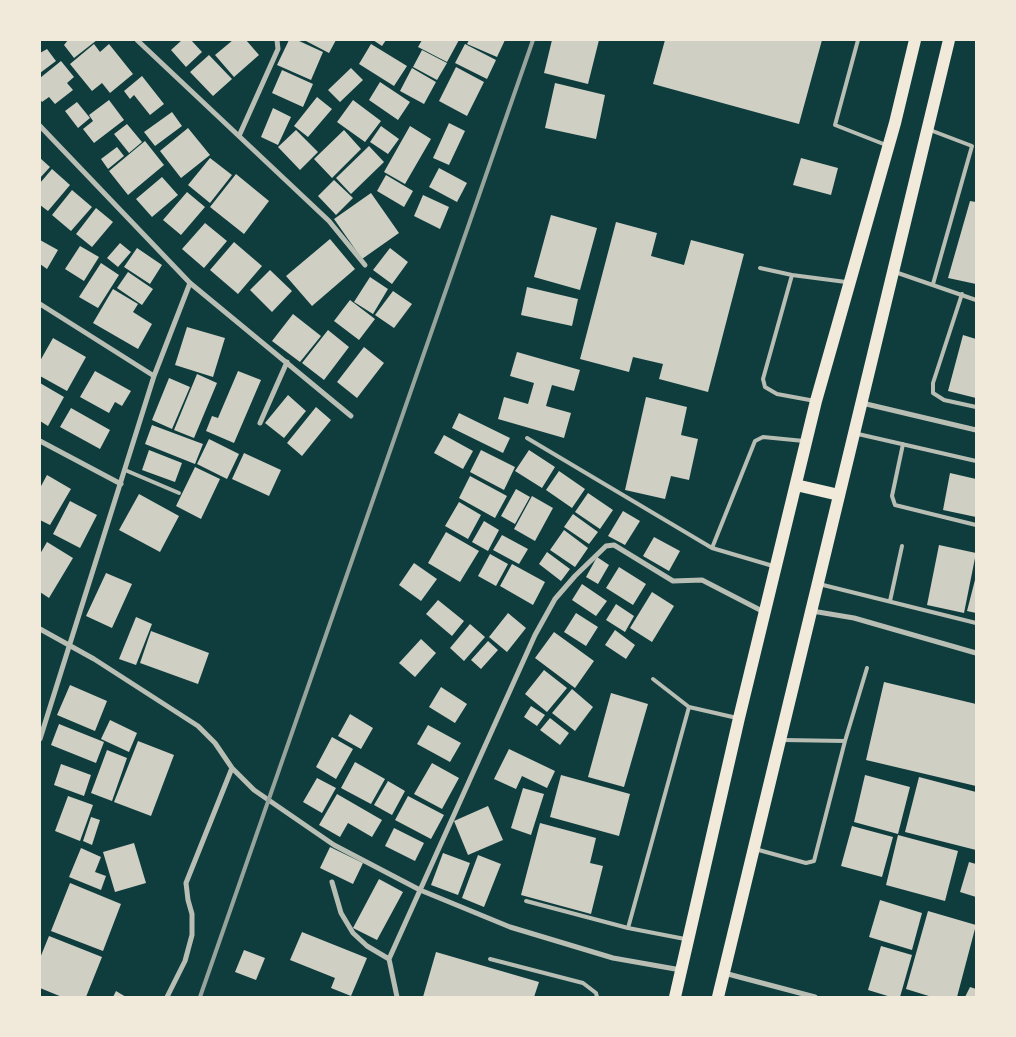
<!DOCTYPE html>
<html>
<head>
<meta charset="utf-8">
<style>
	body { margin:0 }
	#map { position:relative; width:1016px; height:1037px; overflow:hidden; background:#0f3d3e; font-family:Arial,sans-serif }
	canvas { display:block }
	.frame { position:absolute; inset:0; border:41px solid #f1e9da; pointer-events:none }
</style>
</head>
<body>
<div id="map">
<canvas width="1016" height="1037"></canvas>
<div class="frame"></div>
</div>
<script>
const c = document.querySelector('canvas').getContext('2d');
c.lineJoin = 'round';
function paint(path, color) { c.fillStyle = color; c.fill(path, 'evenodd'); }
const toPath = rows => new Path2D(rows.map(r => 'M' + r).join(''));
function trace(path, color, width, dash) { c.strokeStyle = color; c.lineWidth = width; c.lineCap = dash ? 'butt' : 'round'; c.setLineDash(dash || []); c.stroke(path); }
const building = toPath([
	[68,40,97,40,74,58,64,45],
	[182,40,191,40,202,52,186,67,171,50],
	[233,40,246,40,259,55,234,77,215,55],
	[289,40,297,40,323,52,311,80,277,65],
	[304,40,336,40,329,53],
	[373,40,386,40,382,46],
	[422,40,459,40,447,62,418,47],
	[469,40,505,40,497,57,467,44],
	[552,40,599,40,588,84,544,73],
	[665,40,822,40,799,124,653,84],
	[94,44,100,52,109,44,133,74,110,93,102,83,92,91,70,64],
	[371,44,407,66,394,86,359,64],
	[465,44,496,60,487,79,455,63],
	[47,49,56,61,40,73,40,53],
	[422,50,447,63,437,80,413,67],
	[209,55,232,79,213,96,190,72],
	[61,61,74,77,67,83,73,90,55,104,49,97,42,102,40,99,40,78],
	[456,67,484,82,467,116,439,101],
	[351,68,363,80,340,102,328,90],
	[412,68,436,82,424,104,400,91],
	[282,70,313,84,303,107,272,93],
	[142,76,164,104,150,115,134,95,130,99,124,91],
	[380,82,410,102,398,120,369,100],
	[555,83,605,95,596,139,545,128],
	[317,97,332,109,308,137,294,126],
	[109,100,124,120,94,143,83,129,93,121,89,115],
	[353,100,381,121,365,142,337,122],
	[77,102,90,118,78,128,65,111],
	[273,108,291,117,278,145,261,137],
	[172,112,182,126,155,146,144,132],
	[449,123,465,131,449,165,433,158],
	[127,124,142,142,129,153,114,134],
	[381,126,399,139,388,154,370,142],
	[410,126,431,139,405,184,384,172],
	[188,128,210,155,181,178,160,151],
	[296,130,318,152,300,170,278,147],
	[344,130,361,149,332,178,314,159],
	[145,141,164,165,128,195,109,171],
	[369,146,384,162,351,194,336,178],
	[117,147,124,156,108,169,101,159],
	[40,158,50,167,40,178],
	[210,158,232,175,210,203,188,185],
	[801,158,838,168,831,195,793,185],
	[439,168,467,183,457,202,429,187],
	[52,169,70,185,48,211,40,205,40,183],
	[236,174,269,201,244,234,210,207],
	[386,175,413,191,404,207,377,191],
	[162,177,178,195,152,217,136,199],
	[334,180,353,198,336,215,318,196],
	[72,190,92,207,71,231,52,215],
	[187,192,205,207,181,235,163,220],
	[371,193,399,233,362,259,334,219],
	[423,195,449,207,440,229,414,216],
	[970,201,976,202,976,284,948,278],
	[96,208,113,222,92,247,76,234],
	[551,215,597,228,580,290,534,277],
	[616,222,657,233,651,256,684,265,691,240,744,254,708,392,659,379,663,364,633,357,629,372,580,359],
	[205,223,227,241,204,268,182,249],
	[330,239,355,269,312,306,286,276],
	[40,240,58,250,47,269,40,264],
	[234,242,262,266,238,294,210,270],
	[120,243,131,252,118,267,107,258],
	[80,246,99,257,84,281,65,269],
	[137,248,162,265,150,284,124,267],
	[390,248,408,262,392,284,373,270],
	[101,263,119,275,98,308,79,297],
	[270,270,292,291,272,312,250,290],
	[128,272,153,289,142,305,117,288],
	[370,277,388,289,373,314,354,302],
	[527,287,578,299,572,326,521,315],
	[113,289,138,304,133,312,152,324,138,349,93,323],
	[393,291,412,304,394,328,375,315],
	[350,300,375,319,359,340,334,321],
	[293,314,321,336,300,362,272,341],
	[187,327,225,338,213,377,175,365],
	[328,330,349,347,324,380,302,363],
	[963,335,976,339,976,398,948,391],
	[53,338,86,357,67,391,40,376,40,361],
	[364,347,384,363,357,398,337,382],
	[517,352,580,370,574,391,552,385,546,406,571,413,564,438,498,419,504,397,528,404,534,383,510,376],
	[95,371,131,391,122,406,115,402,109,413,80,397],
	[238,371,261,380,234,443,206,431,212,416,218,418],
	[197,374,217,383,194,438,174,430],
	[169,378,190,387,172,429,152,420],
	[40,383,64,397,48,426,40,421],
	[288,395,306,411,284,438,265,423],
	[646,397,687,407,681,435,698,439,689,480,671,476,665,499,625,490],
	[316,407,331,420,302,456,287,443],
	[71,408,110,430,100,449,60,427],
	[459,413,510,438,503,453,452,428],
	[152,425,203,444,195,464,145,444],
	[444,435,473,451,463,469,434,453],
	[209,439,239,454,227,479,197,464],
	[149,450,182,463,175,482,142,470],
	[481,450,515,467,504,490,470,472],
	[529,450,555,467,542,488,515,471],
	[244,453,281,470,269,496,232,479],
	[195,467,220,479,201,519,176,506],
	[559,471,585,489,572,508,546,490],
	[950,473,976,479,976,517,943,510],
	[47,475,71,489,50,525,40,520,40,488],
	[470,476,507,496,495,518,459,498],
	[516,489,530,497,515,524,501,516],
	[588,493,613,510,600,529,575,512],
	[139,494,179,516,160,552,119,530],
	[532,496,553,508,535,541,514,529],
	[70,501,97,515,80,548,53,534],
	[459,502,481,515,468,539,445,526],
	[623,511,640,521,625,545,608,536],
	[573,514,598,532,589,544,564,527],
	[484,521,499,530,488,551,472,542],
	[564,530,588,548,575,567,550,550],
	[446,532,479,551,460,582,428,563],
	[502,535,528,549,519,564,493,550],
	[654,537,680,551,669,571,643,556],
	[47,542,73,558,49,598,40,592,40,554],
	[939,545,976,553,964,613,927,605],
	[547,552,570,569,561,581,539,564],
	[490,554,508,564,496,586,478,576],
	[597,557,609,565,598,584,586,577],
	[414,563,437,579,421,601,399,585],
	[512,564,545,582,533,605,500,586],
	[619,567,646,584,633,605,606,588],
	[106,573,132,584,112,628,86,616],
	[976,576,976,613,967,611],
	[582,584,607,601,596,616,572,600],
	[652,592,674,606,652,642,630,628],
	[438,600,464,621,452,636,426,614],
	[616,604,634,616,625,632,606,620],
	[508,613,526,628,507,652,489,637],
	[576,613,598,627,586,646,564,632],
	[136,617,152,624,136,665,119,659],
	[470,624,485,637,464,661,450,648],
	[615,630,635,645,626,659,605,645],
	[151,631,209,653,198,684,140,663],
	[554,632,594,661,575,688,535,658],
	[421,639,436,653,415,677,399,663],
	[488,641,498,650,481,669,471,660],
	[544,670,567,688,547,712,525,694],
	[884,682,976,704,976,786,866,760],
	[70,685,107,701,95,731,57,715],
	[441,687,467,704,455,723,429,707],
	[572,689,593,707,575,731,552,713],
	[611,693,648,704,624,787,588,777],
	[531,706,545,715,537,726,524,717],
	[350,714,373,728,361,749,338,736],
	[550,718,569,733,560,745,540,730],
	[110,720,137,733,129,752,101,739],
	[59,724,104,742,96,763,51,745],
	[428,725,461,743,450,762,417,744],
	[332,737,353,749,336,779,316,767],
	[138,741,174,755,151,816,114,802],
	[509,749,555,771,547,788,522,776,516,789,494,779],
	[107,750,127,758,112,801,91,793],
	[355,762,385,779,371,804,341,788],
	[432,763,459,778,442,809,414,794],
	[61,764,91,775,84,796,54,785],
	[561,775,630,794,619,836,550,817],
	[865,775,910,787,898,834,854,822],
	[919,777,976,792,976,850,905,832],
	[317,778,336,788,322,813,303,802],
	[388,781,405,791,392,815,374,805],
	[523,788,544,794,531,835,511,828],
	[337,794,382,820,372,837,348,823,340,837,319,825],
	[68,796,93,805,80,841,55,831],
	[408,796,444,815,431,839,395,820],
	[488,806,503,840,468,855,454,821],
	[91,817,100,820,92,845,83,841],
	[540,823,596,838,590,863,603,866,591,914,521,895],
	[852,826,893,837,882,877,841,866],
	[394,828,424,843,415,861,385,846],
	[898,835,958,851,945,901,886,885],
	[134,843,146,883,115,892,103,852],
	[330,847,363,863,353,884,320,868],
	[81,848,101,857,95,872,106,876,101,890,69,877],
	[443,853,470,863,458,895,431,885],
	[478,855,501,864,484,907,462,898],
	[969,862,976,864,976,897,960,892],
	[379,879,403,892,377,940,353,928],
	[70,883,121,904,103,951,51,931],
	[880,900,922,913,912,950,869,937],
	[928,911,976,925,957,997,932,997,906,989],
	[302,932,367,958,351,996,331,988,335,978,290,960],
	[49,936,102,957,86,997,62,997,40,988,40,958],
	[881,946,912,955,900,997,891,997,868,990],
	[244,950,265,958,256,980,235,972],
	[436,952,539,982,534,997,423,997],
	[970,987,976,989,976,997,965,997],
	[116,991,126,997,113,997]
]);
const service = toPath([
	[858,40,835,125,886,145],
	[930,130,972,146,933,284],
	[760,268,792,275],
	[895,272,976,300],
	[962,294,933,383,933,393,944,400,976,407],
	[815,401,777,394,765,387,763,379,792,275,846,282],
	[858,434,976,461],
	[527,438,712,548,773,566],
	[903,444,892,496,895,505,976,525],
	[125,470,179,493],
	[712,548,755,441,763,437,804,441],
	[819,584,976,623],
	[890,601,902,546],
	[653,679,689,707],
	[783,740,845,741,867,668],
	[755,849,806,863,814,861,845,741],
	[526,901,628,928,689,707,737,718],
	[628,928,685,939],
	[490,959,583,983,596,993,597,997]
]);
const minor = toPath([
	[137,40,329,221,365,265],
	[40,126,190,283,351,416],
	[239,136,278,49,277,40],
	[40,304,154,376],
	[862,403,976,430],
	[260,423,287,362],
	[40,441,121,484],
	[812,611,854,618,976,653],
	[40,629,94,659,198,726,215,743,232,768,254,790,334,845,420,890,510,927,613,958,681,970],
	[40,739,154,376,190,283],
	[332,882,341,913,353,933,367,946,389,959],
	[724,973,815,997],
	[167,997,185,961,192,935,192,914,188,900,186,883,232,768],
	[397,997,389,959,535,635,555,599,575,576,606,546,614,545,673,581,702,580,764,612]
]);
const primary = toPath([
	[796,485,839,495],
	[675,997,739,718,816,401,895,123,915,40],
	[718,997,949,40]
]);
const rail = toPath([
	[200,997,533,40]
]);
paint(building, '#cfcfc3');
trace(service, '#b8beb3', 4);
trace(minor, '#b8beb3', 5);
trace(primary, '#f1e9da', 12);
trace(rail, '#97a49c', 4);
</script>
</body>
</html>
